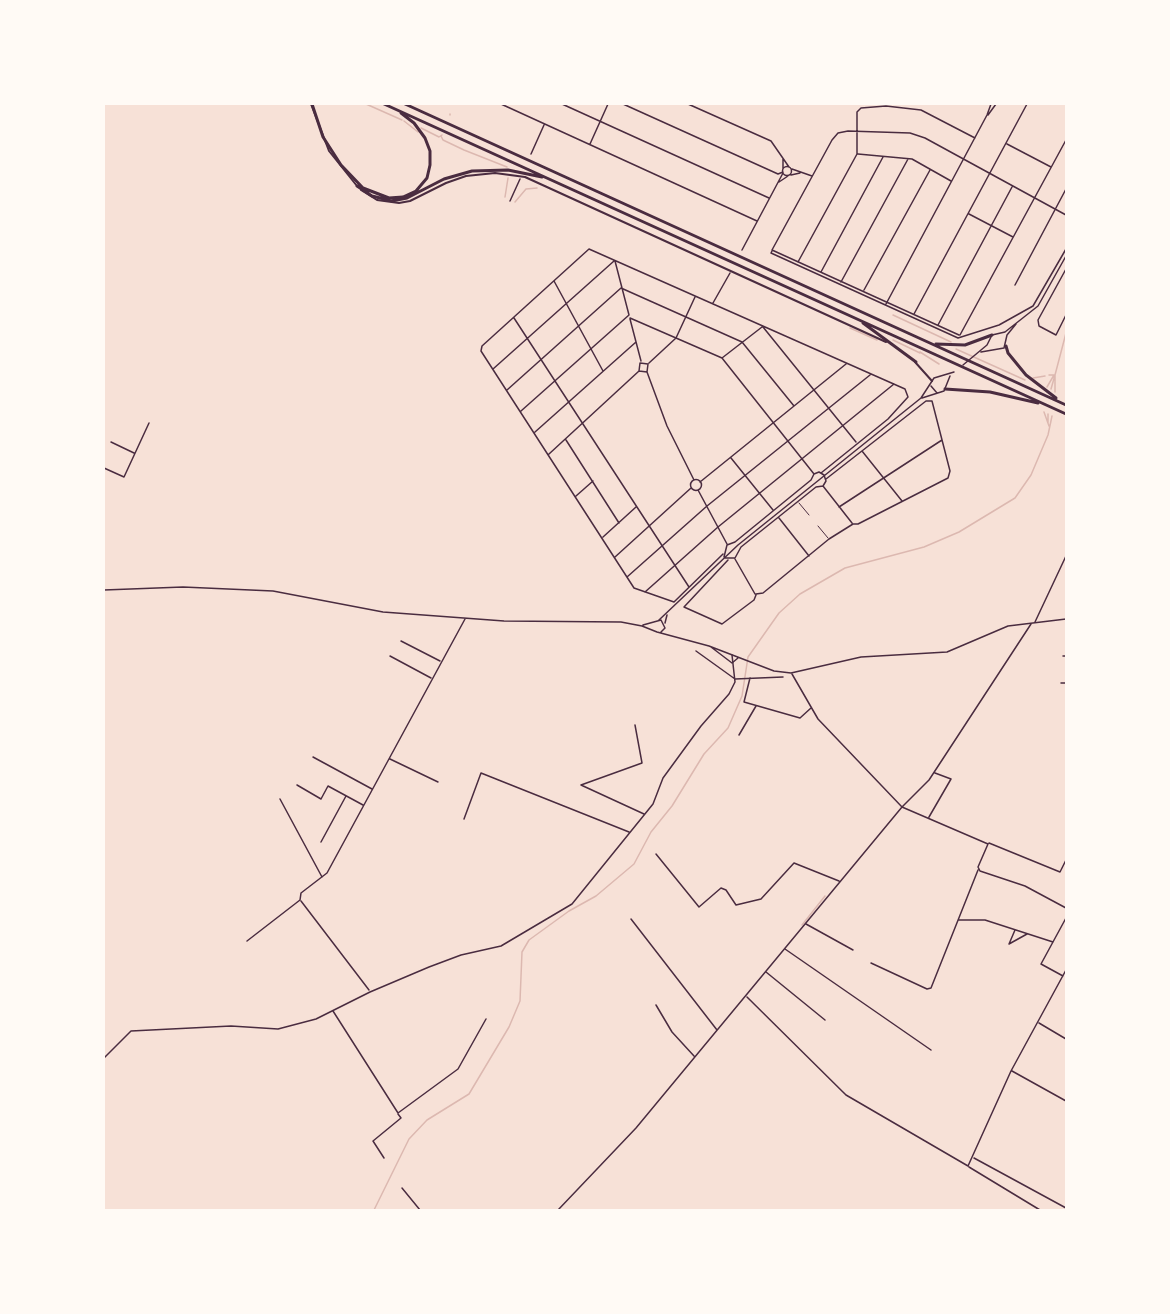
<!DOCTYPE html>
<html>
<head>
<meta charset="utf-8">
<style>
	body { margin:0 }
	#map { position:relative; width:1170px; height:1314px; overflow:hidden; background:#f7e1d7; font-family:"Crimson Pro",serif }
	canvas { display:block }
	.frame { position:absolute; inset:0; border:105px solid #fffaf5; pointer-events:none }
</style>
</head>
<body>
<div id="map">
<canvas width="1170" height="1314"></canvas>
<div class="frame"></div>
</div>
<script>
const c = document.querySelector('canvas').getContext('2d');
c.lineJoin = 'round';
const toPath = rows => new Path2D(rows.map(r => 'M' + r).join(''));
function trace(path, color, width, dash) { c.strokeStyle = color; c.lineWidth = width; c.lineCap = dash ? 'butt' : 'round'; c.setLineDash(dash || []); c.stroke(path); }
const stream = toPath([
	[366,104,402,120],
	[450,115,450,114],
	[404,121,418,132],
	[421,128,439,137,442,135],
	[441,136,443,140,464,150,507,167],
	[505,197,508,178],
	[515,202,526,189,537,188],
	[893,315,951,342],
	[850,328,877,340],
	[893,340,920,353],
	[956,349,1025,380],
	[920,352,939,364],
	[1049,375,1055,375],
	[1033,378,1045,376],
	[1047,387,1054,375],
	[1051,389,1055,375],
	[1055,392,1055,375,1066,333],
	[1044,412,1049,426],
	[1048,423,1048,414],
	[802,925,825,896],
	[374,1210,409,1139,427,1120,469,1094,509,1027,520,1001,522,952,529,940,569,911,596,896,634,864,651,832,672,806,704,754,728,728,742,696,748,657,779,613,800,594,845,568,924,547,959,532,1015,498,1031,475,1048,435,1052,416]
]);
const pedestrian = toPath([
	[799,503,809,515],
	[818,526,828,538]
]);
const minor = toPath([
	[501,104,757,221],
	[562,104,769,198],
	[623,104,778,174,783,172],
	[688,104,771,141,789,167],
	[988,115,996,104],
	[590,144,608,104],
	[1007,144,1051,167],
	[531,154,544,125],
	[858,154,912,159,951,181],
	[783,159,783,169],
	'782.5 171a4.5 4.5 0 1 1 9 0a4.5 4.5 0 1 1-9 0Z',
	[792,169,812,176],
	[791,175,800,173],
	[779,182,788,176],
	[510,201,520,179],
	[969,214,1013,237],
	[742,250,783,173],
	[772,250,832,140,838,133,848,131,910,133,925,138,1066,215],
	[772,250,959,335],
	[772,251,771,253,958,338,999,325,1033,306,1066,249],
	[615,261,629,315],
	[798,262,857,154,857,112,861,108,886,106,921,110,975,138],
	[1066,269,1038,320,1039,326,1056,335,1066,315],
	[821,272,883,157],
	[554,281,603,371],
	[841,282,908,159],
	[1015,285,1066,189],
	[864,290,930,170],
	[713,303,730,273],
	[886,304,987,115,991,104],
	[914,314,1027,104],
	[514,318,689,587],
	[630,318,722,358,814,474],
	[630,319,641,361],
	[938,325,1012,187],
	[763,327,856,442],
	[960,335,1066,140],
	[981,352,1004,348,1007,335,1016,324],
	[722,358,762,327],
	[649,363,676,338,695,297],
	[963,365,987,345,992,335,1005,332,1038,306,1066,256],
	[493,369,614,261],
	[647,372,667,426,694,480],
	[931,386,937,393],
	[507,390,621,288,742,342,794,406],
	[922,398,944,391,950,376],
	[521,411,629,315],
	[535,432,636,342],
	[566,440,619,523],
	[111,442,134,453],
	[862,451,902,501],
	[549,454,639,371,640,363,648,364,647,372,639,371],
	[731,458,773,510],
	[104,468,124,477,149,423],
	'690.5 485a5.5 5.5 0 1 1 11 0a5.5 5.5 0 1 1-11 0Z',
	[700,482,846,364],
	[823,486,852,523],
	[698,490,727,544],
	[576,496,593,481],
	[839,507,942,440],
	[779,518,809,556],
	[603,537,636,507],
	[723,554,674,602,634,588,481,351,482,346,589,249,905,389,908,397,888,419,821,473],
	[615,557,691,488],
	[724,557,727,545,735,542,811,480,814,474,819,472,824,475],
	[725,558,735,558,741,547,816,487,823,486,826,481,824,475],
	[735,559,755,594],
	[728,560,684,607,722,624,754,600,756,595],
	[627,577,707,506,870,375],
	[645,592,718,527,894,384],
	[756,594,763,593,829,539,853,524,858,524,948,478,950,471,932,401,926,401,826,479],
	[659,620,738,545,921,398,934,378,954,372],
	[1035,622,1066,556],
	[665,623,667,615],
	[401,641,440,661],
	[696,651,735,679,783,677],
	[390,656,431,678],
	[1063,656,1066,656],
	[792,674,818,719,902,807,988,844,978,867,980,871,1025,886,1066,908],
	[750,678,744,702,800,718,811,708],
	[1061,683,1066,683],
	[635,725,642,763,581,785,644,814],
	[739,735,756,706],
	[313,757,372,789],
	[390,759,438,782],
	[297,785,321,799,328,786,363,805],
	[280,799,322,877],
	[929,817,951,779,935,773],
	[464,819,481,773,629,832],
	[321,842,346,796],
	[989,843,1060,872,1066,860],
	[656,854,699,907,721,888,726,890,736,905,761,899,794,863,839,881],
	[301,901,369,990],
	[631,919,717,1030],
	[959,920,985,920,1053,942],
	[806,924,853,950],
	[1015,930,1009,944,1027,934],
	[247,941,300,900,301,893,327,873,465,619],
	[785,949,931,1050],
	[871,963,927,989,931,988,978,870],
	[766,972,825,1020],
	[1063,976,1041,964,1066,918],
	[747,997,846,1095,968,1166,1011,1071,1066,970],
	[656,1005,672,1032,694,1056],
	[333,1011,398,1113,458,1069,486,1019],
	[1039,1023,1066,1039],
	[104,1058,131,1031,231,1026,278,1029,316,1019,370,992,429,967,461,955,501,946,572,904,653,804,663,778,701,726,729,694,735,682,732,655],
	[1012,1071,1066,1101],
	[384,1158,373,1141,401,1118,398,1114],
	[974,1158,1066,1208],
	[969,1167,1040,1210],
	[402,1188,420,1210],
	[558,1210,636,1128,902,807,929,780,1031,624]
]);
const tertiary = toPath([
	[104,590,183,587,273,591,383,612,504,621,621,622,642,626,657,632,709,646,774,671,791,673,861,657,947,652,1008,626,1066,619],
	[643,625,661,620,665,628,661,632],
	[711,647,732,663,738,658]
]);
const trunk = toPath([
	[311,104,329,151,357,186],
	[361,190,377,200,399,203,410,201,446,183,466,176,495,173,525,177,886,342],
	[915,362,932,381]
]);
const motorway = toPath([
	[312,104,323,137,341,165,363,188,389,198,403,197,416,191,427,178,430,165,430,151,425,138,414,123,401,113],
	[384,104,1066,414],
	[405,104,1066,405],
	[357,186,372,196,392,201,407,198,444,179,472,171,508,170,542,177],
	[863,323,916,362],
	[936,344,965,345,992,335],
	[1006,346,1008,353,1026,375,1056,398],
	[945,389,990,392,1038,403]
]);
trace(stream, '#dcb8b0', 1.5);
trace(pedestrian, '#4a2c40', 1);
trace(minor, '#4a2c40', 1.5);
trace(tertiary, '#4a2c40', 1.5);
trace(trunk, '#4a2c40', 2);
trace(motorway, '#4a2c40', 3);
</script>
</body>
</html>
